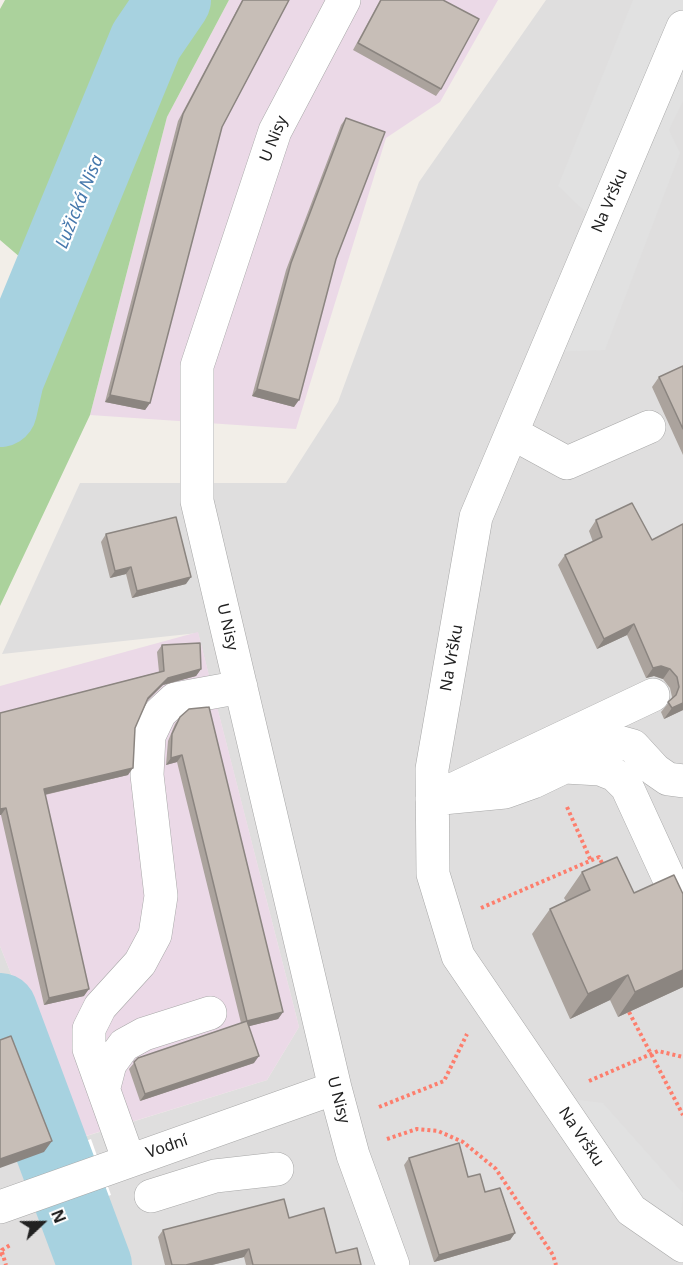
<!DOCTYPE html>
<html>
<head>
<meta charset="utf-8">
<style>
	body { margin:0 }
	#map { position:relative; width:683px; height:1265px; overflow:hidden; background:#f2eee8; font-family:"Noto Sans",sans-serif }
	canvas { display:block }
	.north { position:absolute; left:12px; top:1193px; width:60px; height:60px; -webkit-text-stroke:4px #fff; paint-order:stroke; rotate:68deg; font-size:16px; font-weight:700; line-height:24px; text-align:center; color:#212121 }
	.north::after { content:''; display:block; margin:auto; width:21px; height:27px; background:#212121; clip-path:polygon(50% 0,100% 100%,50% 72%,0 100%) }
</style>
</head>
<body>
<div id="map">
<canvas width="683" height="1265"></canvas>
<div class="north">N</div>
</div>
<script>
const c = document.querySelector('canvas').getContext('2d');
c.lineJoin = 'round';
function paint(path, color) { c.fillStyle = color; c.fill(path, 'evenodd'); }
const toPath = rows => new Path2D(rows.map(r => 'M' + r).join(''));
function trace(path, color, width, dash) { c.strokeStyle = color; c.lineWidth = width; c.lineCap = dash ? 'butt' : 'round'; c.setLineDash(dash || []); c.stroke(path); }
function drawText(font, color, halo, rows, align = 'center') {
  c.font = font + ' "Noto Sans",sans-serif'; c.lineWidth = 4.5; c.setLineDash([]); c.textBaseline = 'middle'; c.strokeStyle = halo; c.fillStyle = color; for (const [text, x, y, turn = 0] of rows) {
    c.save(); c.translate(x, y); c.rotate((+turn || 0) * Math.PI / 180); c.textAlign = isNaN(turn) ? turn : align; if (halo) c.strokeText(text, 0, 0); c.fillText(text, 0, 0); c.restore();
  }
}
const residential = toPath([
	[546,0,683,0,683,1265,0,1265,0,946,77,1139,267,1080,299,1027,198,633,2,654,80,483,286,483,338,402,419,182]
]);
const industrial = toPath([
	[229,0,498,0,440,102,386,138,296,429,90,415,167,117],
	[198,632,299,1027,267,1080,76,1139,0,946,0,686]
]);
const forest = toPath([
	[5,0,229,0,167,117,90,415,0,606,0,303,21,258,0,240,0,9]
]);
const parking = toPath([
	[633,0,683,0,683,101,669,130,680,153,605,350,546,352,599,225,558,186],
	[554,1097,603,1103,683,1193,678,1243]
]);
const pier = toPath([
	[91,1139,111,1195,50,1216,29,1161]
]);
const river = toPath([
	[0,410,7,379,146,41,174,0],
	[0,1010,95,1265]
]);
const path = toPath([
	[567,807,591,861],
	[481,908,599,857,604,867],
	[629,1012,683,1115],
	[589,1081,658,1051,683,1057],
	[379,1107,444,1081,467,1034],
	[387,1139,417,1129,438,1131,463,1142,496,1169,553,1255,556,1265],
	[2,1252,6,1265],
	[0,1256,2,1250,12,1244]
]);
const minor = toPath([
	[344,0,275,131,197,366,197,501,335,1088,353,1155,393,1265],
	[683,27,476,517,432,769,433,874,458,956,631,1210,683,1246],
	[512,433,567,463,649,427],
	[565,767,600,769,615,775,627,787,683,909],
	[456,788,653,695],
	[432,799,505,792,533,782,606,747,622,743,633,746,655,770,668,779,683,781],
	[104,1087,110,1064,124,1045,144,1034,210,1013],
	[129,1161,89,1049,89,1029,100,1007,140,963,155,935,161,896,147,775,149,736,160,713,175,699,241,687],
	[151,1196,215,1176,277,1169],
	[0,1207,335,1088]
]);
const wall = toPath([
	[242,0,289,0,222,127,150,403,145,410,105,402,178,121],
	[380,0,443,0,441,89,436,96,353,50],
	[346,118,336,259,294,407,252,396,286,270,341,125],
	[683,366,683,455,652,387,659,377],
	[596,520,652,540,683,524,683,710,664,719,661,712,671,700,672,697,670,688,663,679,654,676,646,678,627,635,597,649,558,565,565,555,593,542,589,531],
	[106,534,186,584,132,598,126,574,110,578,101,542],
	[162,645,201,669,196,676,163,685,146,701,135,728,128,775,45,795,84,996,44,1005,1,815,0,713,159,672,157,652],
	[180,717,283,1012,278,1019,249,1026,254,1063,140,1101,129,1069,138,1058,241,1023,177,762,166,765,168,741,175,724],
	[582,872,634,893,683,894,683,987,618,1017,610,1000,570,1019,532,934,550,909,566,901,564,898],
	[409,1158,468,1177,485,1192,515,1233,510,1240,434,1262,404,1165],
	[289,1218,336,1253,361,1265,246,1265,244,1257,212,1265,165,1265,158,1237,163,1230]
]);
const shadedWall = toPath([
	[257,389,299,400,294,407,252,396],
	[110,395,150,403,145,410,105,402],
	[131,567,126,574,110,578,115,571],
	[191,577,186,584,132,598,137,591],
	[634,624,627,635,597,649,604,639],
	[661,666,670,669,663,679,654,676,646,678,653,668],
	[201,669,196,676,163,685,143,705,148,698,168,678],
	[683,703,683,710,664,719,672,708],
	[182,755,177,762,166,765,171,758],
	[133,768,128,775,39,796,44,789],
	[6,808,1,815,0,815,0,809],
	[683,970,683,987,618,1017,635,992],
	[628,975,610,1000,570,1019,588,994],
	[89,989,84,996,44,1005,49,998],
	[283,1012,278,1019,242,1028,247,1021],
	[259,1056,254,1063,140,1101,145,1094],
	[52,1141,44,1152,0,1168,0,1159],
	[515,1233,510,1240,434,1262,439,1255],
	[249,1249,244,1257,212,1265,186,1265]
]);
const building = toPath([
	[243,0,289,0,222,127,150,403,110,395,183,114,243,0],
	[381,0,443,0,479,19,441,89,358,43,381,0],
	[346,118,385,132,336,259,299,400,257,389,291,263,346,118],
	[683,366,683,429,659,377,683,366],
	[632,503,652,540,683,524,683,703,672,708,668,702,676,695,679,687,677,677,670,669,661,666,653,668,634,624,604,639,565,555,602,537,596,520,632,503],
	[176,517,191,577,137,591,131,567,115,571,106,534,176,517],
	[200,643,201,669,168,678,148,698,135,728,133,768,44,789,89,989,49,998,6,808,0,809,0,713,164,671,162,645,200,643],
	[209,707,283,1012,247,1021,182,755,171,758,172,734,180,717,189,709,209,707],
	[617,857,634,893,674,875,683,894,683,970,635,992,628,975,588,994,550,909,590,890,582,872,617,857],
	[247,1021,259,1056,145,1094,134,1062,138,1058,247,1021],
	[11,1036,52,1141,0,1159,0,1040,11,1036],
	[459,1143,468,1177,480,1174,485,1192,500,1188,515,1233,439,1255,409,1158,459,1143],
	[284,1199,289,1218,324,1208,336,1253,357,1248,361,1265,253,1265,249,1249,186,1265,172,1265,163,1230,284,1199]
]);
const streetNames = [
	["U Nisy",274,139,-68],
	["Na Vršku",610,201,-67],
	["U Nisy",227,627,77],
	["Na Vršku",452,658,-80],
	["U Nisy",338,1100,75],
	["Na Vršku",581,1137,56],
	["Vodní",167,1147,-19]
];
const waterNames = [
	["Lužická Nisa",80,202,-68]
];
paint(residential, '#dfdede');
paint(industrial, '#ebd9e7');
paint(forest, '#abd29c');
paint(parking, '#e1e1e1');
paint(pier, '#fff');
trace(river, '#a7d2e0', 74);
trace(minor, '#a8a8a8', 34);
trace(path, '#fd7e6d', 4, [3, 3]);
trace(minor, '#fff', 33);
paint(wall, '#aba39d');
paint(shadedWall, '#8b8580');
paint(building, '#c7beb7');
trace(building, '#8b8580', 1.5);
drawText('16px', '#212121', '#fff', streetNames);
drawText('italic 18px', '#4779ad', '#fff', waterNames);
</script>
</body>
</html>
